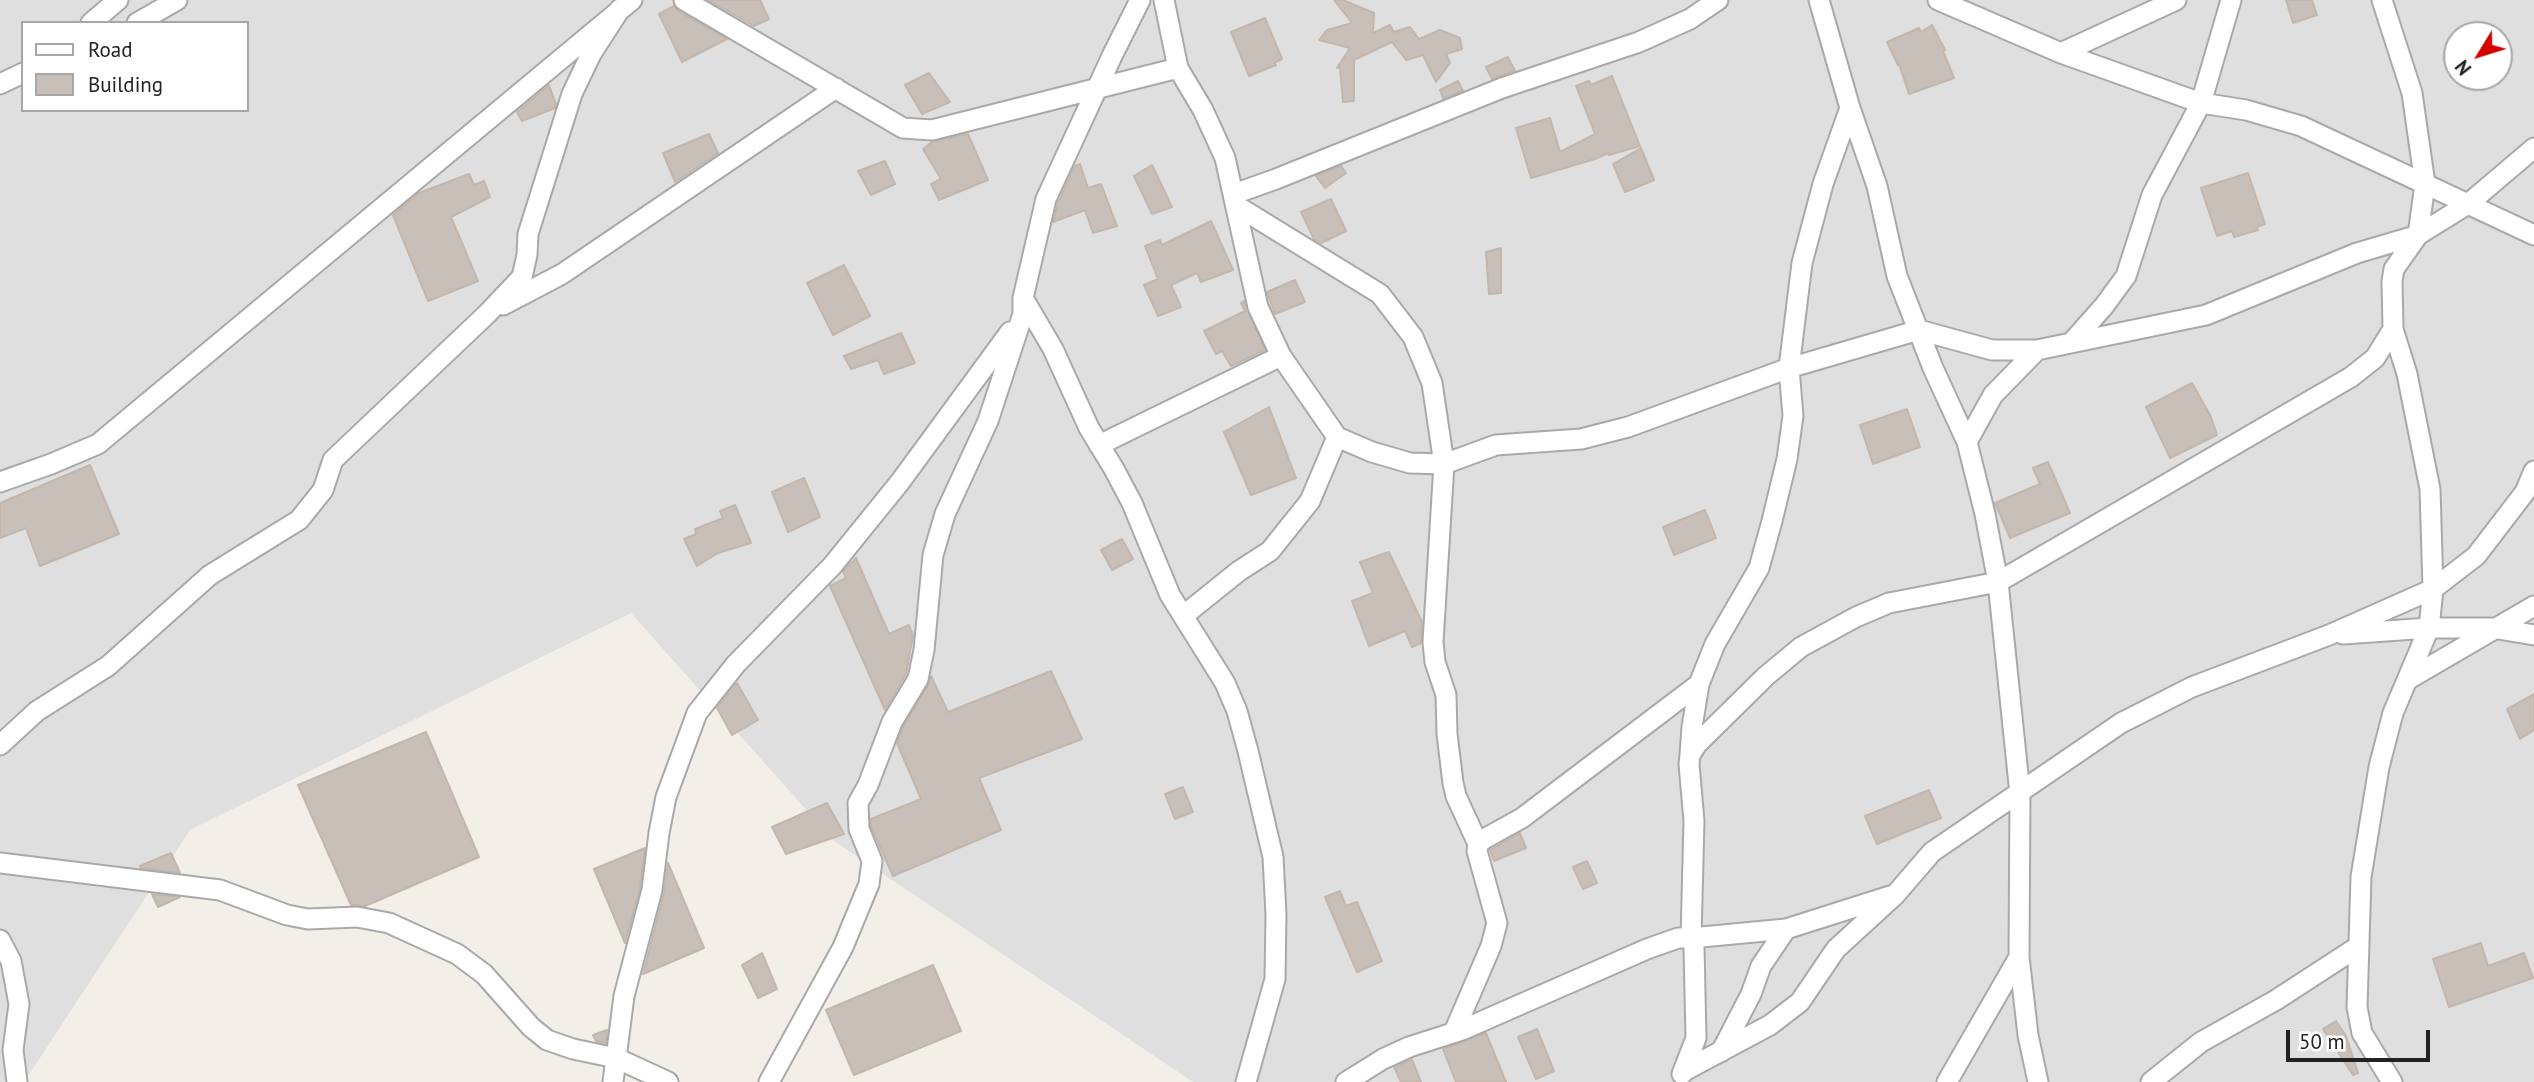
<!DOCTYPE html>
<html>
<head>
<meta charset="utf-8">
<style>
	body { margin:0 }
	#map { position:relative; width:2534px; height:1082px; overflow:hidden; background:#f2efe9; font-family:"PT Sans",sans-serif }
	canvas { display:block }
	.legend { position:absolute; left:21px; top:21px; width:228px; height:91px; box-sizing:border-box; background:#fff; border:2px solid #a7a7a7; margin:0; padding:9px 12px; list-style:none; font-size:21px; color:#222 }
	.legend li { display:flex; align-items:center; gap:14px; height:35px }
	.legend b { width:35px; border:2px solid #a7a7a7 }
	.north { position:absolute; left:2443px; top:21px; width:70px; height:70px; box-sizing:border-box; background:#fff; border:2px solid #a7a7a7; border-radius:50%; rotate:232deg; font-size:19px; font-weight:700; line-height:28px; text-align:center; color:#222 }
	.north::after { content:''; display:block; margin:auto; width:24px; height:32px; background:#d40000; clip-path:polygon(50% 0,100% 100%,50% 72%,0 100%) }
	.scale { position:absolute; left:2286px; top:1030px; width:144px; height:32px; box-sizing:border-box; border:4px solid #222; border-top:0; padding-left:9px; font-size:21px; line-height:24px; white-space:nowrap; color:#222; -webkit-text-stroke:5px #fff; paint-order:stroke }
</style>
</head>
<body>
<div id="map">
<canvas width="2534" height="1082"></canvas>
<ul class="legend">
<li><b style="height:9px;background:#fff"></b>Road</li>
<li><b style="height:19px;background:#c7bfb8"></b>Building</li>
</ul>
<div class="north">N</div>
<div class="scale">50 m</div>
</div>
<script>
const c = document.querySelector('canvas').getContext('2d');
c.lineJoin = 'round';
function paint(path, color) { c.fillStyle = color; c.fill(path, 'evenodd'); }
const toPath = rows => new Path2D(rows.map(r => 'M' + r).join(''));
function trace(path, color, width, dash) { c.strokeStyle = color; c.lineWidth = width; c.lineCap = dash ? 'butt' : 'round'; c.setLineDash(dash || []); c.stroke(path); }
const residential = toPath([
	[0,0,2534,0,2534,1082,1193,1082,834,841,631,613,190,830,24,1082,0,1082],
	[23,23,247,23,247,110,23,110],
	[2457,35,2499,35,2499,77,2457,77]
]);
const building = toPath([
	[708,0,760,0,769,19,754,26,708,0],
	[1334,0,1343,0,1374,13,1373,33,1390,25,1394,32,1410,27,1419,39,1440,30,1460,38,1462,49,1446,54,1450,63,1436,82,1423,55,1406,60,1392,42,1354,60,1354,101,1343,102,1340,67,1337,68,1350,48,1319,40,1327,30,1352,23,1334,0],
	[2286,0,2312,0,2317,15,2293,23,2286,0],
	[674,6,678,11,727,39,682,62,659,14,674,6],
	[1265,18,1282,59,1274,63,1276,65,1249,76,1231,32,1265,18],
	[1932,25,1945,50,1943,51,1954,78,1909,94,1899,64,1898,65,1887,42,1919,28,1921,32,1932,25],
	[1508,57,1515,71,1492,79,1486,67,1508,57],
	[929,73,950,102,922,114,905,85,929,73],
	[1612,76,1640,146,1609,155,1608,153,1595,159,1531,178,1516,128,1550,118,1560,152,1595,134,1576,86,1589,81,1591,85,1612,76],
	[1458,81,1463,91,1443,98,1440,90,1458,81],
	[549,85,556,104,555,108,522,121,517,112,549,85],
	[709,134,718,153,675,182,663,153,709,134],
	[968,134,988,180,939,200,931,184,941,179,923,149,932,142,968,134],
	[1641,148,1654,180,1625,192,1613,164,1641,148],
	[885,161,895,184,871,195,858,171,885,161],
	[1080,164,1088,188,1101,184,1117,226,1093,233,1085,210,1053,222,1058,203,1075,166,1080,164],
	[1152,165,1172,207,1152,214,1134,176,1152,165],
	[1341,166,1346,173,1325,188,1316,176,1341,166],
	[2248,173,2265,224,2257,227,2258,230,2234,237,2232,231,2217,236,2201,188,2248,173],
	[469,174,474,185,484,181,490,197,451,217,478,281,428,301,393,215,419,193,469,174],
	[1331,199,1346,231,1321,243,1314,239,1301,212,1331,199],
	[1211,221,1233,270,1201,282,1197,273,1171,285,1181,307,1158,316,1144,285,1158,279,1145,246,1160,240,1162,245,1211,221],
	[1501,248,1501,293,1489,294,1486,252,1501,248],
	[844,265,870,316,833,335,807,283,844,265],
	[1295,280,1305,302,1275,314,1267,292,1295,280],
	[1244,301,1265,350,1231,366,1222,351,1216,354,1204,331,1245,311,1241,303,1244,301],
	[901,333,915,363,884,374,878,360,851,369,844,356,901,333],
	[2192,383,2211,417,2217,435,2170,458,2146,407,2192,383],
	[1269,407,1296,478,1251,495,1224,432,1269,407],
	[1907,409,1920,447,1873,464,1860,425,1907,409],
	[2048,462,2070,513,2010,538,1995,503,2040,484,2033,468,2048,462],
	[90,465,119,534,40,566,26,528,0,538,0,503,90,465],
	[804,478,820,517,788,532,772,492,804,478],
	[735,505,751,543,718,553,697,566,684,539,696,534,695,529,723,518,720,511,735,505],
	[1705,510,1716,538,1674,555,1663,527,1705,510],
	[1122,539,1133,559,1112,570,1101,550,1122,539],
	[1389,552,1422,622,1421,643,1412,647,1405,631,1369,646,1352,601,1373,593,1360,562,1389,552],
	[856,558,889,634,909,625,913,635,906,674,885,710,830,586,846,578,843,571,856,558],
	[1051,671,1082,739,979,778,1001,830,893,876,871,826,871,819,921,799,897,743,903,727,928,685,931,676,948,712,1051,671],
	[737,683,758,720,732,735,717,708,737,683],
	[2534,694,2534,730,2520,739,2507,709,2534,694],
	[426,732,479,857,365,906,351,905,298,785,426,732],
	[1183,787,1193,812,1175,819,1165,794,1183,787],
	[1929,790,1941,818,1877,844,1865,816,1929,790],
	[827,803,844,834,786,854,772,827,827,803],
	[1520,833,1526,848,1494,861,1490,850,1520,833],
	[645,848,640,888,625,943,594,869,645,848],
	[171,853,180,873,141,868,140,866,171,853],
	[1587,861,1597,883,1583,889,1573,867,1587,861],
	[668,863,704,948,643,974,664,893,668,863],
	[1340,891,1346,906,1357,902,1382,961,1357,972,1325,897,1340,891],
	[152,894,180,897,158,907,152,894],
	[2481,943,2488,966,2524,953,2533,978,2449,1007,2433,959,2481,943],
	[762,953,777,989,758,998,742,965,762,953],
	[933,965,961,1031,854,1075,826,1010,933,965],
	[2336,1021,2346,1036,2358,1073,2353,1075,2323,1029,2336,1021],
	[1537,1029,1554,1071,1536,1079,1518,1037,1537,1029],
	[607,1030,606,1043,596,1041,593,1035,607,1030],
	[1486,1033,1506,1082,1456,1082,1443,1049,1486,1033],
	[1412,1059,1421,1082,1401,1082,1394,1067,1412,1059]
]);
const minor = toPath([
	[684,0,903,128,932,130,1178,68],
	[1164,0,1178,68,1203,110,1225,158,1258,307,1281,356,1337,437,1372,452,1410,463,1444,464,1496,445,1581,439,1628,427,1789,368,1919,330,1992,350,2037,350,2206,315,2357,253,2418,235,2468,204,2534,148],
	[1819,0,1850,108,1877,186,1897,276,1933,368,1967,442,1985,514,1998,582,2020,794,2019,957,2028,1035,2038,1082],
	[1938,0,2061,53,2201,103,2246,110,2301,126,2534,235],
	[2382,0,2412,93,2425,184,2418,235,2394,269,2392,282,2393,329,2407,374,2430,489,2433,589,2429,628,2393,713,2379,767,2361,877,2357,1007,2362,1033,2392,1082],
	[91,23,118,0],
	[137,23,177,0],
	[2061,53,2176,0],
	[0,84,23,73],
	[1234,194,1276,179,1502,88,1639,42,1690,19,1718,0],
	[1237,206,1380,294,1413,337,1432,383,1444,464,1433,642,1435,662,1446,695,1447,734,1453,783,1456,796,1478,844],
	[1023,298,1053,349,1089,428,1114,469,1132,503,1170,595,1225,683,1237,711,1248,751,1273,857,1276,915,1275,979,1246,1082],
	[503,305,562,274,836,88],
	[2072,342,2104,306,2126,276,2152,195,2201,103,2231,0],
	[1967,442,1993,395,2037,350],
	[1099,445,1281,356],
	[0,482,51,464,98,444,632,0],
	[1183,616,1239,571,1270,551,1310,501,1337,437],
	[2343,634,2429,628,2492,628,2534,635],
	[2407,680,2534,606],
	[0,745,37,711,108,666,210,575,299,520,323,490,333,460,487,314,522,277,527,255,528,234,572,94,591,54,620,9],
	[1690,755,1692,727,1699,684,1715,644,1759,568,1772,521,1787,459,1793,416,1789,368,1802,263,1823,184,1850,108],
	[0,863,220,890,287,915,308,919,357,917,389,923,457,954,484,974,531,1027,547,1040,573,1049,616,1058,668,1082],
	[0,940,11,961,19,1004,13,1050,17,1082],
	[1454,1032,1491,946,1497,923,1477,851,1478,844,1484,839,1522,818,1699,684],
	[1721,1052,1751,994,1761,966,1786,929],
	[1684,1071,1770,1025,1800,1002,1836,949,1895,895,1932,852,2121,723,2192,687,2329,635,2433,589,2476,556,2525,492,2534,471],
	[1682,1074,1696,1038,1694,947,1691,938,1786,929,1890,896],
	[613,1082,624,996,652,890,659,833,666,797,697,713,736,664,832,566,900,482,1010,332],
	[769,1082,843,947,869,884,872,861,859,829,858,803,868,785,892,722,918,679,924,650,933,555,945,514,988,421,1023,314,1023,298,1046,199,1112,56,1140,0],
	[1346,1082,1383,1059,1409,1047,1462,1030,1647,949,1678,938,1691,938,1694,821,1689,764,1690,755,1697,744,1766,676,1801,647,1856,617,1889,603,1998,582,2351,377,2375,358,2393,329],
	[1947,1082,2019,957],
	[2151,1082,2201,1042,2276,1000,2359,946]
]);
paint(residential, '#e0dfdf');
paint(building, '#c7bfb8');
trace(building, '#c4b6ab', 2);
trace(minor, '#a9a9a9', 23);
trace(minor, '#fff', 19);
</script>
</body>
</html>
